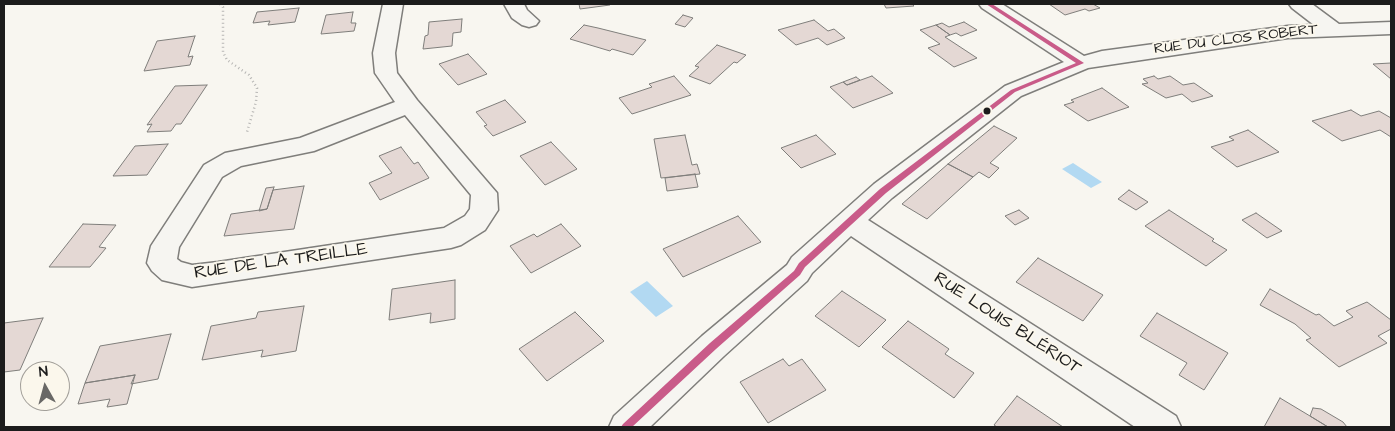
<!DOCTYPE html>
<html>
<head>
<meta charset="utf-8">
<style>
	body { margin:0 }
	#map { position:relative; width:1395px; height:431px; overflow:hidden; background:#f8f6f0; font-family:"Architects Daughter",sans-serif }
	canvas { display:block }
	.frame { position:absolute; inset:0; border:5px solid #1c1c1c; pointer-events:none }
	.north { position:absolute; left:20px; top:361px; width:50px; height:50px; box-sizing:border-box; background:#fbf7ec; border:1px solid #a29f99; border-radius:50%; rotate:353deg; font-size:14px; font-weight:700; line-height:20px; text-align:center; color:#1c1c1c }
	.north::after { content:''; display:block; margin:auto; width:18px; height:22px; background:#696866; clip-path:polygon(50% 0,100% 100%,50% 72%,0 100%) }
</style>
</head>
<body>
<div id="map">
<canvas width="1395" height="431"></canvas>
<div class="frame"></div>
<div class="north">N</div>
</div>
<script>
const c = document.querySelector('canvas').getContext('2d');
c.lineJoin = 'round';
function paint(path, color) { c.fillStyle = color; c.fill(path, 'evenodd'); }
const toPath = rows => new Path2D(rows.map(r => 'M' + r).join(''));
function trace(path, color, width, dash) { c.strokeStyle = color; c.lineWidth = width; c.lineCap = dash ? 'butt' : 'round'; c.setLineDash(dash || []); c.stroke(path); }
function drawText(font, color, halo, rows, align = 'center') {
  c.font = font + ' "Architects Daughter",sans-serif'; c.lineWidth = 4; c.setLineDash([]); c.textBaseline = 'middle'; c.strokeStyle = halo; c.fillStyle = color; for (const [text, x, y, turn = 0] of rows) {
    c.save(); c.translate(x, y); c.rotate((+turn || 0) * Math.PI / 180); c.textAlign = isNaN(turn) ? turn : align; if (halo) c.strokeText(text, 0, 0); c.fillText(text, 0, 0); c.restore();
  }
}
const water = toPath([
	[1073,163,1102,182,1091,188,1062,169],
	[647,281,673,306,656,317,630,292]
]);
const building = toPath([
	[579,4,609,4,610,5,580,9,579,4],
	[884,4,912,4,914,6,886,8,884,4],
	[1049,4,1093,4,1100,8,1089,11,1085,9,1065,15,1049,4],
	[299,8,295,22,268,25,270,21,253,23,257,12,299,8],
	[353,12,351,23,356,23,354,31,321,34,326,15,353,12],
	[683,15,693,18,685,27,675,24,683,15],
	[462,19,461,32,453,33,452,46,423,49,425,36,428,35,429,22,462,19],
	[814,20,828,31,834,29,845,38,827,45,818,38,796,45,778,30,814,20],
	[964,22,977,30,961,36,956,33,950,35,936,25,942,23,949,27,964,22],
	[584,25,598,28,646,40,633,55,612,49,610,51,570,39,584,25],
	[936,25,950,35,945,37,977,58,954,67,928,48,940,44,920,30,936,25],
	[195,36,188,57,193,56,190,65,144,71,157,41,195,36],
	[717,45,746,55,737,63,734,62,710,84,689,76,699,67,695,66,717,45],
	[468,54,487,74,458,85,439,64,468,54],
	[1391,63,1391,79,1373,64,1391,63],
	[674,76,691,95,632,114,619,98,652,87,649,84,674,76],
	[872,76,893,93,853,108,830,87,843,82,847,85,872,76],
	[1154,76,1158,79,1170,76,1183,85,1194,83,1213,96,1192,102,1182,94,1166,98,1142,84,1148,83,1143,79,1154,76],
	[856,77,860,80,847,85,843,82,856,77],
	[207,85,181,124,176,124,171,131,147,132,152,124,147,125,175,86,207,85],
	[1102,88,1129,107,1088,121,1064,105,1074,102,1071,100,1102,88],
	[505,100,526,122,493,136,484,126,487,125,476,112,505,100],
	[1351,110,1361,116,1379,111,1391,118,1391,137,1380,130,1342,141,1312,121,1351,110],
	[994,126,1017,138,990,163,999,168,989,178,979,172,973,177,948,164,994,126],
	[1248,130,1279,152,1237,167,1211,147,1234,140,1229,137,1248,130],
	[685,135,692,165,697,164,700,174,661,178,654,139,685,135],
	[816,135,836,154,801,168,781,148,816,135],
	[551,142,577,169,545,185,520,156,551,142],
	[168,144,147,175,113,176,135,146,168,144],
	[401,147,414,164,418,162,429,178,380,200,369,183,392,173,379,156,401,147],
	[948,164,973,177,927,219,902,204,948,164],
	[695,174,698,187,667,191,665,178,695,174],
	[304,186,294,229,224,236,231,214,267,209,273,190,304,186],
	[274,187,267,209,259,211,266,188,274,187],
	[1129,190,1148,202,1136,210,1118,199,1129,190],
	[1019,210,1029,218,1015,225,1005,216,1019,210],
	[1169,210,1214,239,1212,241,1227,250,1206,266,1145,226,1169,210],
	[1256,213,1282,231,1267,238,1242,220,1256,213],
	[738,216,761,242,683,277,663,249,738,216],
	[83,224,116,225,99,247,106,248,90,267,49,267,83,224],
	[561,224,581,246,531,273,510,246,534,234,537,237,561,224],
	[1038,258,1103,295,1083,321,1016,282,1038,258],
	[455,280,455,319,430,323,431,313,389,320,392,289,455,280],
	[1270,289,1316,315,1319,314,1334,326,1353,317,1346,311,1367,302,1391,320,1391,329,1378,336,1387,343,1339,367,1306,340,1311,338,1295,324,1260,305,1270,289],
	[842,291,886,320,859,347,815,316,842,291],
	[304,306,296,351,261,357,263,350,202,360,211,326,256,318,258,312,304,306],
	[575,312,604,341,547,381,519,349,575,312],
	[1157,313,1228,353,1204,390,1179,375,1187,363,1140,336,1157,313],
	[43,318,20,370,4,372,4,323,43,318],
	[908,321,949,349,945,354,974,373,954,398,882,347,908,321],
	[171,334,158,379,131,384,135,375,85,383,100,346,171,334],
	[783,359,789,366,802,359,826,390,768,423,740,382,783,359],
	[135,375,127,404,107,407,110,399,78,404,85,383,135,375],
	[1017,396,1063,427,997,427,994,425,1017,396],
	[1280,398,1310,416,1328,427,1264,427,1280,398],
	[1313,408,1321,409,1343,422,1347,427,1328,427,1310,416,1313,408]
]);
const path = toPath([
	[220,4,223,7,223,52,227,60,249,75,257,88,256,102,247,132]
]);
const minor = toPath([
	[383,4,403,4,395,53,397,73,417,100,497,193,498,210,485,230,461,245,451,248,192,287,162,280,152,271,147,263,151,246,204,165,225,153,300,138,395,102,375,73,373,53,383,4],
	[405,115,471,195,470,209,465,216,444,228,218,262,192,265,181,262,177,259,179,247,222,177,241,166,314,151,405,115],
	[504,4,524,4,527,10,539,21,536,25,529,27,522,25,512,18,504,4],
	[979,4,1002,4,1084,56,1102,51,1288,26,1314,25,1292,8,1289,4,1312,4,1339,24,1391,22,1391,34,1288,38,1088,68,1021,96,892,198,868,220,1176,416,1181,427,1135,427,851,236,812,273,807,281,724,356,650,427,609,427,614,416,702,336,787,265,792,257,874,184,1005,86,1064,62,982,8,979,4]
]);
const bus1 = toPath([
	[986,4,992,4,1084,63,1015,92,886,193,805,267,800,275,716,349,632,427,621,427,623,424,710,343,794,271,799,263,880,189,1011,90,1076,63,986,4]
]);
const markers = [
	[987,111,4.5,"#1c1c1c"]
];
const farStreetnames = [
	["RUE DU CLOS ROBERT",1236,40,-7]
];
const streetNames = [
	["RUE DE LA TREILLE",281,262,-8],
	["RUE LOUIS BLÉRIOT",1007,324,33]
];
paint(water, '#b2d9f2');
paint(building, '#e4d8d4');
trace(building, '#7f7e7b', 1);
trace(minor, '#7f7e7b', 3);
trace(path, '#b7b6b4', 2.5, [1, 3]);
paint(minor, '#f6f5f1');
paint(bus1, '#c95b89');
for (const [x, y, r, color] of markers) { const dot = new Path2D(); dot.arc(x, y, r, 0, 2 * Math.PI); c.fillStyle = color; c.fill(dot); trace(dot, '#fbf7ec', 2); }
drawText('15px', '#1c1c1c', '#fbf7ec', farStreetnames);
drawText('18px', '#1c1c1c', '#fbf7ec', streetNames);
</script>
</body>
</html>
